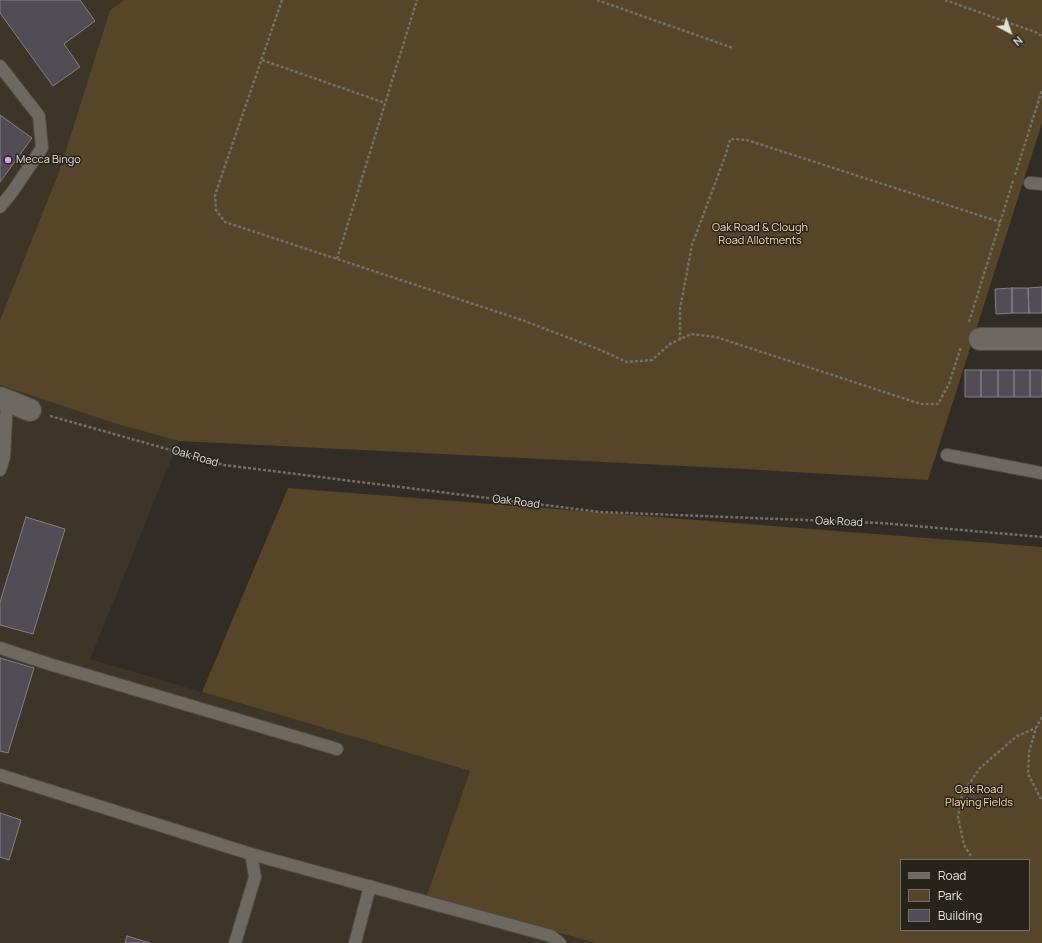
<!DOCTYPE html>
<html>
<head>
<meta charset="utf-8">
<style>
	body { margin:0 }
	#map { position:relative; width:1042px; height:943px; overflow:hidden; background:#312c25; font-family:Manrope,sans-serif }
	canvas { display:block }
	.legend { position:absolute; left:900px; top:859px; width:130px; height:72px; box-sizing:border-box; background:#27231b; border:1px solid #726f68; margin:0; padding:5px 7px; list-style:none; font-size:12px; color:#e3e1dc }
	.legend li { display:flex; align-items:center; gap:8px; height:20px }
	.legend b { width:20px; border:1px solid #726f68 }
	.north { position:absolute; left:990px; top:12px; width:40px; height:40px; -webkit-text-stroke:3px #27231b; paint-order:stroke; rotate:139deg; font-size:11px; font-weight:700; line-height:16px; text-align:center; color:#e3e1dc }
	.north::after { content:''; display:block; margin:auto; width:14px; height:18px; background:#e3e1dc; clip-path:polygon(50% 0,100% 100%,50% 72%,0 100%) }
</style>
</head>
<body>
<div id="map">
<canvas width="1042" height="943"></canvas>
<ul class="legend">
<li><b style="height:5px;background:#6d6860"></b>Road</li>
<li><b style="height:11px;background:#564528"></b>Park</li>
<li><b style="height:11px;background:#524c54"></b>Building</li>
</ul>
<div class="north">N</div>
</div>
<script>
const c = document.querySelector('canvas').getContext('2d');
c.lineJoin = 'round';
function paint(path, color) { c.fillStyle = color; c.fill(path, 'evenodd'); }
const toPath = rows => new Path2D(rows.map(r => 'M' + r).join(''));
function trace(path, color, width, dash) { c.strokeStyle = color; c.lineWidth = width; c.lineCap = dash ? 'butt' : 'round'; c.setLineDash(dash || []); c.stroke(path); }
function drawText(font, color, halo, rows, align = 'center') {
  c.font = font + ' Manrope,sans-serif'; c.lineWidth = 3; c.setLineDash([]); c.textBaseline = 'middle'; c.strokeStyle = halo; c.fillStyle = color; for (const [text, x, y, turn = 0] of rows) {
    c.save(); c.translate(x, y); c.rotate((+turn || 0) * Math.PI / 180); c.textAlign = isNaN(turn) ? turn : align; if (halo) c.strokeText(text, 0, 0); c.fillText(text, 0, 0); c.restore();
  }
}
const built = toPath([
	[0,0,124,0,110,10,60,169,0,320],
	[0,385,117,424,179,441,90,659,470,771,428,895,595,943,0,943]
]);
const green = toPath([
	[124,0,1042,0,1042,123,928,480,744,469,179,441,117,424,0,385,0,320,60,169,110,10],
	[288,488,1042,547,1042,943,595,943,427,895,470,771,202,692],
	[901,860,1029,860,1029,930,901,930]
]);
const building = toPath([
	[0,0,80,0,95,21,64,44,80,67,53,86,0,13,0,0],
	[0,115,32,138,0,182,0,115],
	[1042,287,1042,313,1029,313,1028,288,1042,287],
	[1012,288,1012,313,996,314,995,289,1012,288],
	[1012,288,1028,288,1029,313,1012,313,1012,288],
	[965,370,981,370,981,397,965,397,965,370],
	[981,370,998,370,998,397,981,397,981,370],
	[998,370,1014,370,1014,397,998,397,998,370],
	[1014,370,1030,370,1030,397,1014,397,1014,370],
	[1030,370,1042,370,1042,397,1030,397,1030,370],
	[26,517,65,529,33,634,0,625,0,602,26,517],
	[0,658,34,668,8,753,0,751,0,658],
	[0,813,21,820,9,860,0,857,0,813],
	[127,936,150,943,125,943,127,936]
]);
const path = toPath([
	[282,0,215,195,216,210,225,222,522,320,598,349,627,362,652,360,670,344,691,334,716,337,921,404,938,404,949,384,961,347],
	[597,0,733,48],
	[945,0,1035,32,1042,36],
	[262,60,385,103],
	[1015,175,1042,90],
	[337,259,417,0],
	[969,322,1013,181],
	[680,340,680,309,692,245,726,154,730,139,747,140,1000,222],
	[50,416,224,465,600,512,881,523,1042,537],
	[1042,717,1036,728,1029,752,1028,774,1042,801],
	[971,856,964,845,958,817,962,794,980,768,1017,736,1036,728]
]);
const service = toPath([
	[0,66,39,116,42,148,13,191,0,207],
	[1030,183,1042,184],
	[947,455,1042,473],
	[0,470,4,457,7,401],
	[0,648,49,664,337,749],
	[0,775,251,854,255,877,235,943],
	[251,854,551,936,560,943],
	[355,943,370,886]
]);
const minor = toPath([
	[980,339,1042,339],
	[0,398,30,410]
]);
const markers = [
	[8,160,4,"#db99f6"]
];
const poiNames = [
	["Mecca Bingo",16,160]
];
const parkNames = [
	["Oak Road & Clough",760,228],
	["Road Allotments",760,241],
	["Oak Road",979,790],
	["Playing Fields",979,803]
];
const streetNames = [
	["Oak Road",195,457,16],
	["Oak Road",516,502,7],
	["Oak Road",839,522,2]
];
paint(built, '#3c3528');
paint(green, '#564528');
paint(building, '#524c54');
trace(building, '#847e86', 1);
trace(service, '#4e4a44', 14);
trace(minor, '#4e4a44', 24);
trace(path, '#736f69', 2.5, [3, 2]);
trace(service, '#6d6860', 12);
trace(minor, '#6d6860', 22);
for (const [x, y, r, color] of markers) { const dot = new Path2D(); dot.arc(x, y, r, 0, 2 * Math.PI); c.fillStyle = color; c.fill(dot); trace(dot, '#27231b', 1.5); }
drawText('11px', '#e3e1dc', '#27231b', poiNames, 'left');
drawText('11px', '#fedfaa', '#27231b', parkNames);
drawText('11px', '#e3e1dc', '#27231b', streetNames);
</script>
</body>
</html>
